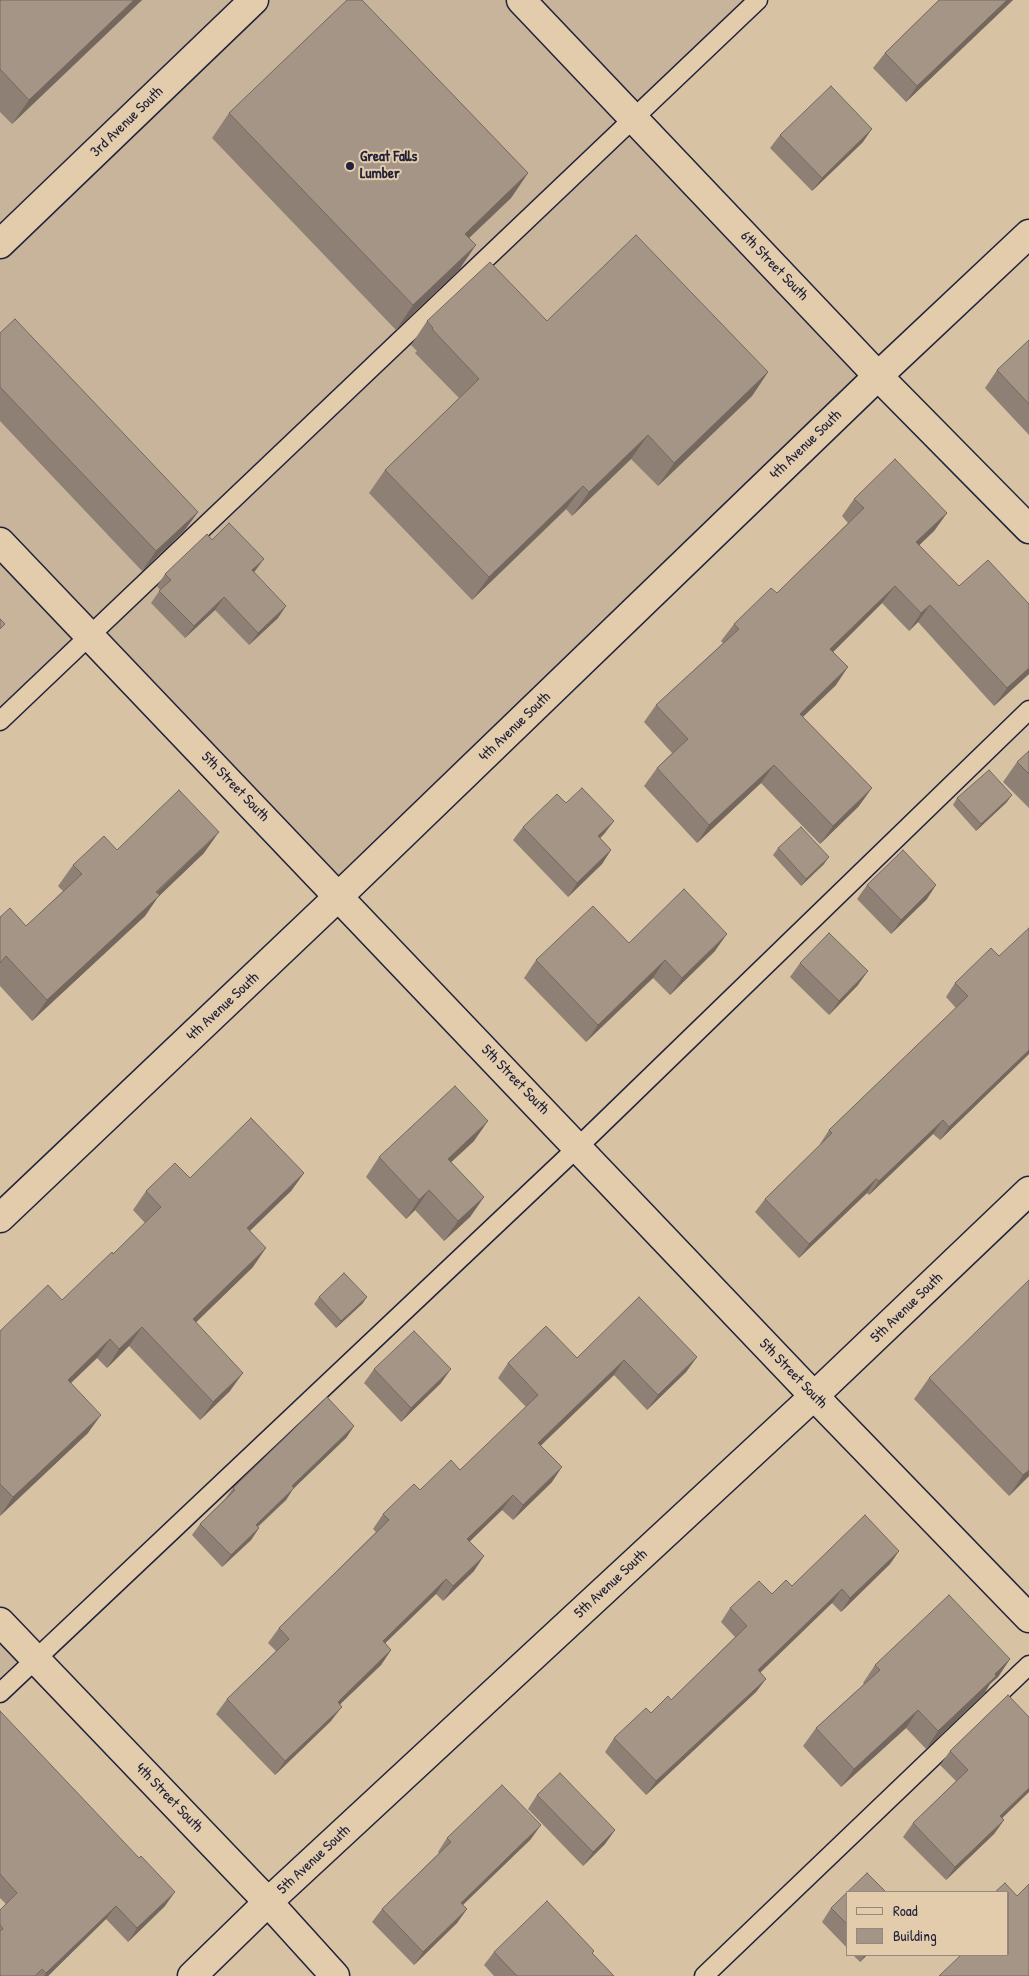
<!DOCTYPE html>
<html>
<head>
<meta charset="utf-8">
<style>
	body { margin:0 }
	#map { position:relative; width:1029px; height:1976px; overflow:hidden; background:#d7c2a4; font-family:"Patrick Hand",sans-serif }
	canvas { display:block }
	.legend { position:absolute; left:846px; top:1891px; width:162px; height:65px; box-sizing:border-box; background:#e2ccab; border:1px solid #95887e; margin:0; padding:6px 9px; list-style:none; font-size:15px; color:#22223b }
	.legend li { display:flex; align-items:center; gap:10px; height:25px }
	.legend b { width:25px; border:1px solid #95887e }
</style>
</head>
<body>
<div id="map">
<canvas width="1029" height="1976"></canvas>
<ul class="legend">
<li><b style="height:6px;background:#e2ccab"></b>Road</li>
<li><b style="height:14px;background:#a59587"></b>Building</li>
</ul>
</div>
<script>
const c = document.querySelector('canvas').getContext('2d');
c.lineJoin = 'round';
function paint(path, color) { c.fillStyle = color; c.fill(path, 'evenodd'); }
const toPath = rows => new Path2D(rows.map(r => 'M' + r).join(''));
function trace(path, color, width, dash) { c.strokeStyle = color; c.lineWidth = width; c.lineCap = dash ? 'butt' : 'round'; c.setLineDash(dash || []); c.stroke(path); }
function drawText(font, color, halo, rows, align = 'center') {
  c.font = font + ' "Patrick Hand",sans-serif'; c.lineWidth = 4; c.setLineDash([]); c.textBaseline = 'middle'; c.strokeStyle = halo; c.fillStyle = color; for (const [text, x, y, turn = 0] of rows) {
    c.save(); c.translate(x, y); c.rotate((+turn || 0) * Math.PI / 180); c.textAlign = isNaN(turn) ? turn : align; if (halo) c.strokeText(text, 0, 0); c.fillText(text, 0, 0); c.restore();
  }
}
const built = toPath([
	[0,0,758,0,633,118,878,376,339,896,90,636,0,721],
	[0,1622,35,1659,0,1693]
]);
const service = toPath([
	[0,721,758,0],
	[0,1693,578,1147,1029,710],
	[704,1976,1029,1665]
]);
const minor = toPath([
	[0,244,254,0],
	[0,1218,339,896,878,376,1029,234],
	[0,1622,268,1902,335,1976],
	[192,1976,268,1902,814,1396,1029,1191]
]);
const primary = toPath([
	[521,0,878,376,1029,529],
	[0,542,814,1396,1029,1618]
]);
const wall = toPath([
	[0,0,142,0,12,124,0,112],
	[939,0,1013,0,906,102,873,68,885,53],
	[229,113,528,173,511,198,469,238,459,270,396,330,212,138],
	[780,135,863,142,812,191,770,148],
	[427,321,547,321,768,372,752,396,658,486,631,459,572,516,566,509,472,600,369,493,385,470,459,398,415,353,417,351,411,345],
	[0,333,198,512,184,531,142,571,0,421],
	[1029,340,1029,435,985,388,997,370],
	[854,499,947,513,934,531,919,545,1029,674,994,706,918,622,909,631,882,603,833,652,836,685,803,717,859,806,820,844,761,783,697,843,644,786,657,768,672,753,644,722,656,705,723,643,721,641,734,624,777,593,848,523,842,516],
	[255,571,254,572,278,618,249,645,215,610,185,638,151,603,160,590,157,586,165,574],
	[1029,751,1029,808,1003,782,1017,762],
	[957,798,1007,802,976,831,953,805],
	[566,803,614,821,604,834,600,838,611,850,602,864,568,897,513,840,523,827],
	[778,848,824,864,801,886,773,855],
	[117,850,204,853,158,897,145,916,32,1021,0,986,0,917,26,926,63,891,58,886,73,865],
	[867,885,927,899,891,934,857,899],
	[629,943,715,951,670,995,653,978,586,1042,524,978,536,960],
	[800,963,858,985,829,1015,790,977],
	[955,983,1029,1054,940,1140,933,1134,869,1195,867,1193,799,1258,755,1212,765,1199,820,1145,820,1144,829,1130,956,1008,946,997],
	[474,1141,451,1162,484,1197,470,1217,444,1241,415,1210,406,1219,366,1177,379,1157],
	[304,1173,291,1191,250,1231,253,1267,196,1322,230,1391,200,1420,129,1346,107,1368,97,1358,71,1383,88,1433,0,1516,0,1331,62,1300,113,1254,145,1223,133,1210,146,1191,190,1178],
	[319,1297,367,1297,362,1304,336,1328,314,1304],
	[697,1357,686,1372,647,1410,614,1375,541,1445,552,1482,513,1520,502,1510,470,1541,474,1571,443,1601,436,1594,385,1643,391,1650,381,1665,340,1704,331,1721,275,1775,216,1714,227,1699,276,1651,268,1643,279,1628,376,1532,373,1529,383,1514,420,1490,460,1470,526,1407,498,1378,508,1363,577,1358],
	[374,1369,441,1383,401,1422,364,1383],
	[929,1378,1029,1476,1009,1496,914,1399],
	[354,1426,346,1438,293,1489,286,1500,258,1527,259,1528,251,1540,222,1567,192,1535,200,1524,225,1499,233,1488],
	[899,1551,890,1564,841,1612,832,1603,760,1673,766,1679,756,1692,646,1795,605,1752,614,1738,671,1700,735,1637,721,1622,730,1608,792,1586],
	[1010,1659,998,1677,990,1684,984,1694,926,1749,906,1728,841,1787,803,1746,816,1728,864,1684,863,1683,875,1665],
	[1008,1695,1002,1818,1004,1820,994,1834,946,1880,903,1837,913,1823,956,1781,940,1765,950,1751],
	[0,1712,165,1906,128,1942,106,1919,48,1976,0,1976,0,1910,6,1904,0,1898],
	[537,1795,615,1830,605,1844,583,1866,528,1809],
	[447,1838,531,1839,463,1905,467,1909,457,1923,414,1965,372,1922,382,1909,439,1853,438,1852],
	[848,1892,848,1949,822,1922,831,1908],
	[594,1951,592,1954,614,1976,494,1976,484,1965,494,1952],
	[853,1955,867,1955,860,1962]
]);
const shadedWall = toPath([
	[134,0,142,0,12,124,29,100],
	[1007,0,1013,0,906,102,917,86],
	[872,129,863,142,812,191,822,178],
	[528,173,511,198,448,258,465,234],
	[476,245,459,270,396,330,413,305],
	[768,372,752,396,658,486,674,463],
	[648,435,631,459,572,516,589,492],
	[583,486,566,509,472,600,489,577],
	[198,512,184,531,142,571,156,551],
	[947,513,934,531,904,560,916,542],
	[264,559,255,571,243,582,252,570],
	[895,586,882,603,818,667,830,649],
	[224,597,215,610,185,638,194,626],
	[930,605,918,622,909,631,921,613],
	[286,606,278,618,249,645,258,633],
	[848,667,836,685,787,732,800,714],
	[1029,668,1029,674,994,706,1007,688],
	[774,765,761,783,697,843,709,825],
	[872,788,859,806,820,844,833,826],
	[1012,795,1007,802,976,831,981,824],
	[614,821,604,834,588,850,598,836],
	[219,832,204,853,158,897,145,916,32,1021,47,1000],
	[611,850,602,864,568,897,577,883],
	[829,857,824,864,801,886,806,879],
	[936,885,927,899,891,934,901,920],
	[727,934,715,951,670,995,682,978],
	[665,960,653,978,586,1042,598,1025],
	[868,971,858,985,829,1015,839,1001],
	[1029,1050,1029,1054,940,1140,949,1127],
	[943,1120,933,1134,869,1195,879,1181],
	[488,1121,474,1141,434,1178,448,1159],
	[304,1173,291,1191,234,1246,247,1228],
	[876,1179,867,1193,799,1258,809,1244],
	[429,1190,415,1210,406,1219,419,1200],
	[484,1197,470,1217,444,1241,458,1221],
	[266,1248,253,1267,180,1338,193,1319],
	[367,1297,362,1304,336,1328,341,1321],
	[142,1327,129,1346,107,1368,119,1349],
	[110,1339,97,1358,55,1398,68,1380],
	[697,1357,686,1372,647,1410,658,1395],
	[624,1360,614,1375,528,1458,538,1443],
	[451,1369,441,1383,401,1422,411,1408],
	[243,1373,230,1391,200,1420,213,1402],
	[101,1415,88,1433,0,1516,13,1497],
	[354,1426,346,1438,293,1489,286,1500,247,1536,256,1525,292,1486],
	[562,1467,552,1482,513,1520,523,1505],
	[1029,1470,1029,1476,1009,1496,1023,1475],
	[513,1495,502,1510,457,1554,467,1539],
	[259,1528,251,1540,222,1567,231,1555],
	[899,1551,890,1564,841,1612,850,1598],
	[484,1556,474,1571,443,1601,453,1586],
	[446,1579,436,1594,372,1656,383,1641],
	[842,1589,832,1603,748,1684,758,1670],
	[391,1650,381,1665,327,1717,338,1702],
	[1010,1659,998,1677,990,1684,984,1694,926,1749,938,1731],
	[766,1679,756,1692,646,1795,656,1781],
	[342,1707,331,1721,275,1775,285,1761],
	[918,1710,906,1728,841,1787,854,1769],
	[1029,1788,1029,1792,990,1830,1000,1816],
	[1004,1820,994,1834,946,1880,955,1867],
	[541,1825,531,1839,451,1916,461,1903],
	[615,1830,605,1844,583,1866,593,1852],
	[175,1892,165,1906,128,1942,137,1928],
	[116,1906,106,1919,48,1976,44,1976,46,1973],
	[467,1909,457,1923,414,1965,423,1952],
	[865,1955,867,1955,860,1962]
]);
const building = toPath([
	[0,0,134,0,29,100,0,69,0,0],
	[347,0,362,0,528,173,465,234,476,245,413,305,229,113,347,0],
	[939,0,1007,0,917,86,885,53,939,0],
	[831,86,872,129,822,178,780,135,831,86],
	[636,235,768,372,674,463,648,435,589,492,583,486,489,577,385,470,479,379,432,329,433,328,427,321,490,262,547,321,636,235],
	[15,319,198,512,156,551,0,387,0,333,15,319],
	[1029,340,1029,404,997,370,1029,340],
	[895,459,947,513,916,542,959,586,988,560,1029,604,1029,668,1007,688,930,605,921,613,895,586,830,649,848,667,800,714,872,788,833,826,774,765,709,825,657,768,688,739,656,705,739,629,734,624,771,588,777,593,864,508,854,499,895,459],
	[229,523,264,559,252,570,286,606,258,633,224,597,194,626,159,591,171,580,165,574,207,534,212,540,229,523],
	[0,619,5,624,0,629,0,619],
	[1029,751,1029,774,1017,762,1029,751],
	[989,770,1012,795,981,824,957,798,989,770],
	[582,788,614,821,598,836,611,850,577,883,523,827,557,794,566,803,582,788],
	[179,790,219,832,156,892,160,895,47,1000,6,956,0,963,0,917,10,908,26,926,82,874,73,865,104,836,117,850,179,790],
	[801,827,829,857,806,879,778,848,801,827],
	[903,850,936,885,901,920,867,885,903,850],
	[684,889,727,934,682,978,665,960,598,1025,536,960,593,906,629,943,684,889],
	[1029,928,1029,1050,949,1127,943,1120,879,1181,876,1179,809,1244,765,1199,832,1133,829,1130,968,996,955,983,991,948,999,956,1029,928],
	[829,933,868,971,839,1001,800,963,829,933],
	[455,1086,488,1121,448,1159,484,1197,458,1221,429,1190,419,1200,379,1157,455,1086],
	[251,1118,304,1173,247,1228,266,1248,193,1319,243,1373,213,1402,142,1327,119,1349,110,1339,68,1380,101,1415,13,1497,0,1484,0,1331,48,1285,62,1300,112,1252,113,1254,161,1207,146,1191,175,1163,190,1178,251,1118],
	[344,1273,367,1297,341,1321,319,1297,344,1273],
	[1029,1280,1029,1470,1023,1475,929,1378,1029,1280],
	[639,1297,697,1357,658,1395,624,1360,538,1443,562,1467,523,1505,513,1495,467,1539,484,1556,453,1586,446,1579,383,1641,391,1650,338,1702,342,1707,285,1761,227,1699,289,1639,279,1628,389,1520,383,1514,414,1484,420,1490,451,1460,460,1470,538,1395,508,1363,546,1326,577,1358,639,1297],
	[414,1331,451,1369,411,1408,374,1369,414,1331],
	[327,1397,354,1426,292,1486,294,1488,256,1525,259,1528,231,1555,200,1524,235,1490,233,1488,327,1397],
	[865,1515,899,1551,850,1598,842,1589,758,1670,766,1679,656,1781,614,1738,646,1708,651,1713,668,1696,671,1700,747,1626,730,1608,759,1581,772,1594,786,1580,792,1586,865,1515],
	[949,1595,1010,1659,995,1674,996,1676,938,1731,918,1710,854,1769,816,1728,880,1670,875,1665,949,1595],
	[1008,1695,1029,1717,1029,1788,1000,1816,1004,1820,955,1867,913,1823,968,1770,950,1751,1008,1695],
	[0,1711,139,1858,141,1856,175,1892,137,1928,116,1906,46,1973,42,1969,35,1976,0,1976,0,1931,3,1929,0,1925,0,1910,17,1893,0,1874,0,1711],
	[560,1773,615,1830,593,1852,537,1795,560,1773],
	[502,1785,541,1825,461,1903,467,1909,423,1952,382,1909,451,1842,447,1838,502,1785],
	[867,1873,886,1892,848,1892,848,1925,831,1908,867,1873],
	[1005,1883,1017,1896,1029,1884,1029,1976,939,1976,961,1955,1008,1955,1008,1892,995,1892,1005,1883],
	[547,1901,594,1951,592,1953,614,1976,517,1976,494,1952,547,1901]
]);
const markers = [
	[350,166,5,"#22223b"]
];
const streetNames = [
	["3rd Avenue South",127,122,-44],
	["6th Street South",774,266,46],
	["4th Avenue South",806,445,-44],
	["4th Avenue South",515,727,-44],
	["5th Street South",235,787,46],
	["4th Avenue South",223,1007,-43],
	["5th Street South",515,1080,46],
	["5th Avenue South",907,1308,-44],
	["5th Street South",793,1374,46],
	["5th Avenue South",611,1584,-43],
	["4th Street South",169,1798,46],
	["5th Avenue South",314,1860,-43]
];
const poiNames = [
	["Great Falls",360,157],
	["Lumber",360,174]
];
paint(built, '#c8b49b');
trace(service, '#22223b', 21);
trace(minor, '#22223b', 31);
trace(primary, '#22223b', 31);
trace(service, '#e2ccab', 18);
trace(minor, '#e2ccab', 28);
trace(primary, '#e2ccab', 28);
paint(wall, '#8e8074');
paint(shadedWall, '#74685e');
paint(building, '#a59587');
trace(building, '#74685e', 1);
for (const [x, y, r, color] of markers) { const dot = new Path2D(); dot.arc(x, y, r, 0, 2 * Math.PI); c.fillStyle = color; c.fill(dot); trace(dot, '#e2ccab', 2); }
drawText('15px', '#22223b', '#e2ccab', streetNames);
drawText('bold 15px', '#22223b', '#e2ccab', poiNames, 'left');
</script>
</body>
</html>
